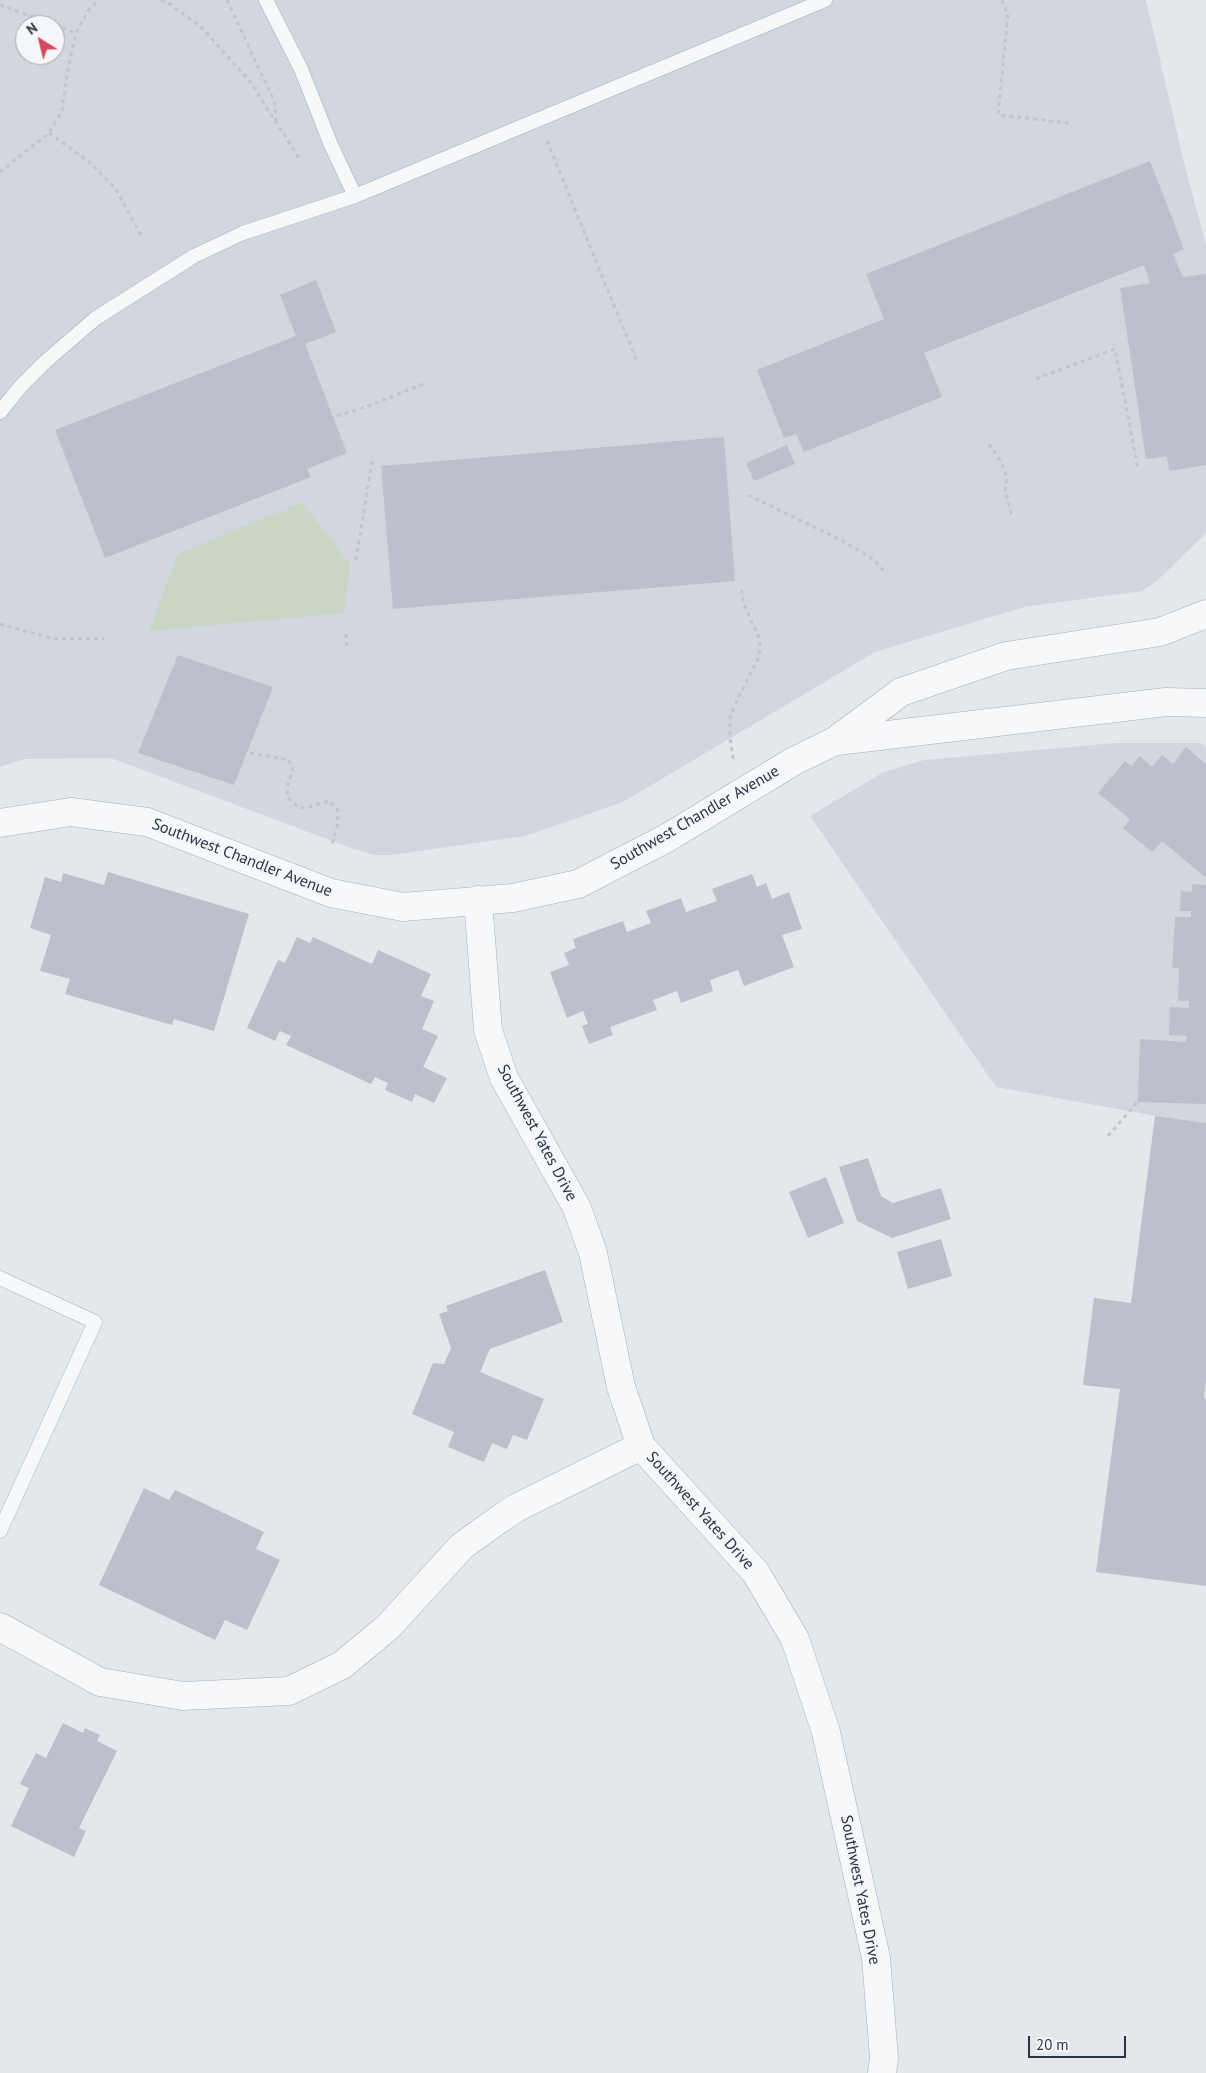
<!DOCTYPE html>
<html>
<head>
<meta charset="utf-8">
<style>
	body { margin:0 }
	#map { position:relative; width:1206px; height:2073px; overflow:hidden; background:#e4e7ec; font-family:"PT Sans",sans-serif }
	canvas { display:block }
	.north { position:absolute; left:15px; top:15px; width:50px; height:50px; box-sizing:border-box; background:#f4f6f9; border:1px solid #a4a8b1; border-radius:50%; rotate:324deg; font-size:14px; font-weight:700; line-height:20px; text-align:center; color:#2b3445 }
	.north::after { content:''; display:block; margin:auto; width:18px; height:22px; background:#d1495b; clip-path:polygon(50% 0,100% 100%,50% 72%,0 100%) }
	.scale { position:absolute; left:1028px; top:2036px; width:98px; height:22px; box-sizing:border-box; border:2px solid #2b3445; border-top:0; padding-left:6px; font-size:15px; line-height:18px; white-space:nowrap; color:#2b3445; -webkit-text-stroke:4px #f4f6f9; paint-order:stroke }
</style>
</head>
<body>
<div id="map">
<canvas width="1206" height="2073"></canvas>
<div class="north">N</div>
<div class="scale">20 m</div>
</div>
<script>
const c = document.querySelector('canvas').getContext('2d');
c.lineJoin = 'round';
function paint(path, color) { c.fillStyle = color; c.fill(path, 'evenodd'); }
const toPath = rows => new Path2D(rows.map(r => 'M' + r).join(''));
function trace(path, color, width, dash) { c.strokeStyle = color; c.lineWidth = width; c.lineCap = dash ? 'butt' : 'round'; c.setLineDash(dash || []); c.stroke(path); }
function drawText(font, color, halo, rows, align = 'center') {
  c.font = font + ' "PT Sans",sans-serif'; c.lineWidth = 4; c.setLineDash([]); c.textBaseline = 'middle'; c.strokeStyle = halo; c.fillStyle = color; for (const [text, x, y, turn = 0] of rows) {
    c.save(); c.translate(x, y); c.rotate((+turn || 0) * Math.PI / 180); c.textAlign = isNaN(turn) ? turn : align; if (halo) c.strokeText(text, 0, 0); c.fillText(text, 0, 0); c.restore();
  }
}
const built = toPath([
	[0,0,1146,0,1183,158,1206,246,1206,533,1157,581,1142,591,1024,607,875,652,623,802,525,836,392,855,375,855,351,848,111,758,24,759,0,767],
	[25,25,55,25,55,55,25,55],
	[1115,743,1201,743,1206,747,1206,1125,996,1087,810,816,884,772,924,760]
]);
const green = toPath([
	[302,502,350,564,344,613,149,631,178,554]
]);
const building = toPath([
	[1150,161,1184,249,1173,254,1183,277,1206,274,1206,465,1169,471,1167,456,1146,459,1120,288,1150,283,1144,265,924,353,942,397,804,452,796,434,784,438,757,370,884,319,866,274],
	[316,280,336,332,305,344,347,453,307,469,311,477,105,558,55,430,296,336,280,295],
	[724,437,735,581,393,609,381,466],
	[787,445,795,464,754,481,746,463],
	[178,655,273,687,234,785,138,753],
	[1186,747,1206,764,1206,878,1162,841,1152,852,1123,828,1130,819,1098,793,1125,761,1131,766,1140,756,1152,767,1162,755,1173,764],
	[108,872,249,914,214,1031,174,1019,172,1025,65,994,70,979,40,971,51,935,30,928,45,877,61,882,63,873,104,885],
	[752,874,757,887,766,883,772,899,789,892,802,929,782,935,794,967,744,986,738,970,710,980,713,991,681,1003,677,991,653,1000,657,1010,610,1027,613,1035,589,1044,582,1026,588,1024,583,1011,567,1018,550,972,569,965,564,953,576,948,573,939,623,921,627,932,651,923,646,911,681,898,686,912,717,901,712,889],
	[1192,884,1206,885,1206,1104,1138,1102,1140,1039,1186,1042,1187,1036,1169,1035,1170,1007,1189,1008,1189,1001,1178,1001,1179,968,1172,968,1175,917,1191,917,1191,911,1180,911,1181,891,1192,892],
	[297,937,310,943,313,937,372,964,378,950,431,974,421,996,434,1001,422,1029,438,1036,423,1067,447,1078,434,1103,415,1094,412,1102,385,1090,388,1083,375,1077,371,1084,286,1045,291,1036,280,1031,275,1041,247,1028,278,960,285,963],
	[1155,1116,1206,1123,1206,1381,1204,1398,1206,1398,1206,1586,1096,1572,1120,1389,1083,1385,1094,1298,1131,1303],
	[868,1158,881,1196,893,1203,941,1188,951,1219,892,1238,857,1221,839,1167],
	[826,1177,844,1223,808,1238,789,1192],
	[941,1239,952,1276,908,1289,897,1252],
	[545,1270,563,1322,490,1349,480,1372,544,1399,527,1440,513,1435,507,1449,492,1443,484,1462,448,1447,454,1432,412,1414,433,1363,444,1364,451,1348,439,1314,448,1311,446,1306],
	[144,1488,169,1500,175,1490,264,1532,256,1549,280,1560,247,1630,225,1620,215,1640,99,1585],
	[63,1723,83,1733,85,1728,100,1735,97,1741,117,1751,79,1828,86,1831,74,1857,11,1826,29,1788,20,1784,36,1753,46,1758]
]);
const path = toPath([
	[161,0,170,4,202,28,249,80,299,158],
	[227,0,275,103,276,121],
	[1002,0,1008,15,998,115,1069,123],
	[0,5,54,25],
	[55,25,76,33],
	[49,133,88,161,115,188,143,239],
	[547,141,638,364],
	[0,172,49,133,62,111,67,74,76,33,88,11,99,0],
	[1036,379,1115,349,1138,469],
	[337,416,374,404,425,383],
	[989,444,1001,461,1007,478,1005,491,1012,516],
	[748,495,841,540,873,559,885,572],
	[356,560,372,461],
	[0,624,55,639,104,639],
	[346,634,347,650],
	[250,753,289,760,293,771,288,783,287,797,293,803,300,808,309,807,328,801,337,808,338,823,331,847],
	[733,759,730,737,730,718,736,702,759,657,760,640,743,602,741,586],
	[1108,1136,1140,1099]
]);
const lane = toPath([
	[266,0,301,69,331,145,355,196],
	[0,412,21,386,45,362,96,318,194,256,243,233,355,196,825,0],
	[0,1278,95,1322,0,1531]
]);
const street = toPath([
	[837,741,1166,702,1206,703],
	[0,823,71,812,147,822,331,893,403,907,513,898,578,884,667,838,794,761,835,741,901,692,1006,656,1160,632,1206,614],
	[478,900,488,1030,504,1078,577,1208,593,1253,621,1387,641,1446,756,1573,795,1639,826,1732,876,1958,884,2058,882,2073],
	[0,1627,100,1682,183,1696,289,1691,342,1665,388,1627,462,1546,501,1518,516,1508,641,1446]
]);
const streetNames = [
	["Southwest Chandler Avenue",695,818,-30],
	["Southwest Chandler Avenue",242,858,21],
	["Southwest Yates Drive",537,1133,62],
	["Southwest Yates Drive",700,1511,48],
	["Southwest Yates Drive",860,1890,79]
];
paint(built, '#d2d6de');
paint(green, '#c9d6c5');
paint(building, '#bbc0ca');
trace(lane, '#a9aeb7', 15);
trace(street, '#a9aeb7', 29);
trace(path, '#c2c5cb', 3, [4, 4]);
trace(lane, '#f7f8fa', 14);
trace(street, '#f7f8fa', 28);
drawText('16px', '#2b3445', '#f4f6f9', streetNames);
</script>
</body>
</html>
